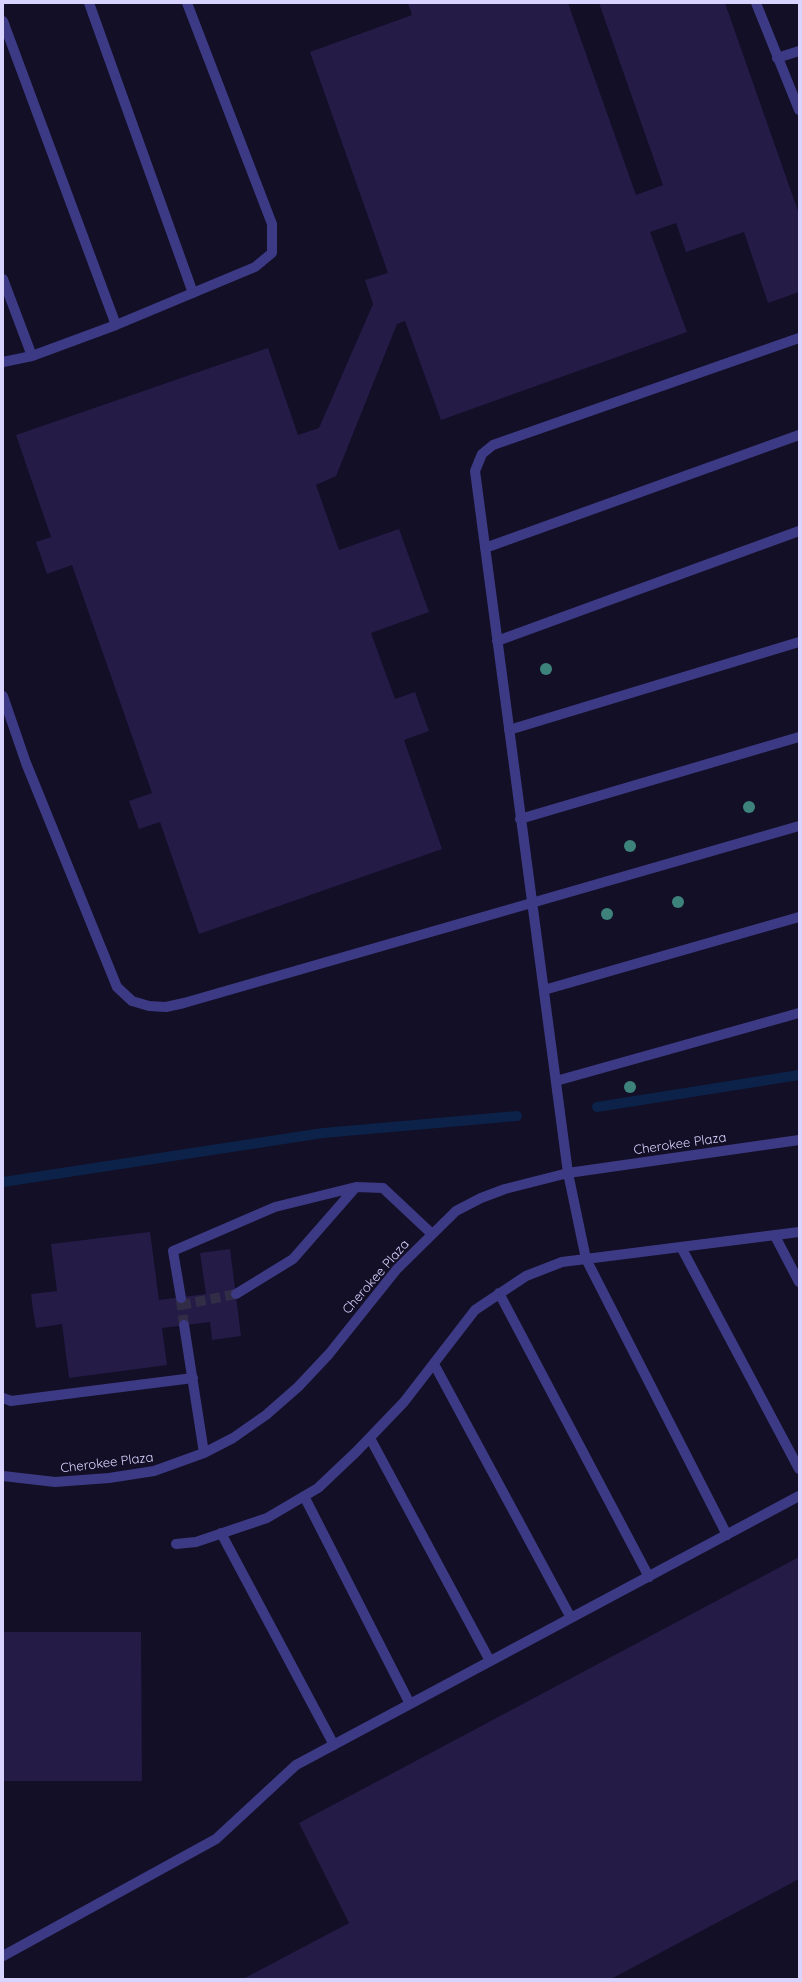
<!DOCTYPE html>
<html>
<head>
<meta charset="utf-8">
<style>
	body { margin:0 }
	#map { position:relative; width:802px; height:1982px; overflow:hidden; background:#130f26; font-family:Quicksand,sans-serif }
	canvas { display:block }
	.frame { position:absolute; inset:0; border:4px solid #d9d4ff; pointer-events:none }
</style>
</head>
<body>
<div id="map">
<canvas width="802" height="1982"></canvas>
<div class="frame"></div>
</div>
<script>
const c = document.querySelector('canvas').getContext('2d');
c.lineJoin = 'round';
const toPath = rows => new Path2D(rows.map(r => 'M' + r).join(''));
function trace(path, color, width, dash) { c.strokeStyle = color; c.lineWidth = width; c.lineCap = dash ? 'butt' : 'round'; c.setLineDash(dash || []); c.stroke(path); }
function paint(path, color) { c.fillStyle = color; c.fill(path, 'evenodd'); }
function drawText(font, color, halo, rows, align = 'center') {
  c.font = font + ' Quicksand,sans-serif'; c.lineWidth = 3.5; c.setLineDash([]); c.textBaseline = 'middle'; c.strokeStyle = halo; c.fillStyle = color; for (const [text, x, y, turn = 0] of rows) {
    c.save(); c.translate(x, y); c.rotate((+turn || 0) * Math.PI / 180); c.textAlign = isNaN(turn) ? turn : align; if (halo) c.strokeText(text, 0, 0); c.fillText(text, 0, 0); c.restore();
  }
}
const stream = toPath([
	[597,1107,799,1075],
	[3,1182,323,1133,517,1116]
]);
const building = toPath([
	[408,3,568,3,636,195,663,185,599,3,725,3,799,214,799,292,768,303,744,232,686,252,676,223,650,232,687,332,441,420,405,321,397,324,336,476,316,485,339,550,399,529,429,612,371,633,395,699,415,692,429,731,404,740,442,849,199,934,160,822,139,829,129,801,152,793,72,565,47,574,36,542,51,537,16,435,268,348,298,435,319,428,373,304,365,280,388,273,310,52,412,15],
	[150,1232,159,1300,206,1294,200,1253,230,1249,241,1336,212,1340,210,1322,162,1328,167,1365,69,1378,62,1324,36,1328,33,1310,31,1294,57,1291,51,1244],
	[799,1557,799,1879,611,1979,243,1979,349,1923,299,1823],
	[3,1632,141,1632,142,1781,3,1781]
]);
const minorTunnel = toPath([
	[181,1300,184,1325],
	[181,1305,236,1294]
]);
const minor = toPath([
	[89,3,193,293],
	[756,3,799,110],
	[3,21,116,325],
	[777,58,799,51],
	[3,279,32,356],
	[3,362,32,356,116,325,255,267,272,253,272,224,187,3],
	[485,548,799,435],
	[497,641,799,531],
	[3,696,26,763,117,987,132,1001,149,1006,166,1007,184,1003,799,826],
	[509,730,799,642],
	[520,819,799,737],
	[544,990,799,917],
	[556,1081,799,1013],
	[775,1236,799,1282],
	[681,1247,799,1469],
	[499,1293,649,1577],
	[236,1294,293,1259,356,1187,383,1188,432,1234],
	[181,1298,173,1251,275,1207,356,1187],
	[184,1325,204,1453],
	[434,1364,571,1618],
	[3,1398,11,1401,193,1378],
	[370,1438,490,1661],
	[3,1476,55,1482,109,1478,154,1471,204,1453,233,1438,266,1415,298,1387,329,1354,397,1269,456,1211,481,1198,505,1189,568,1173,799,1140],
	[304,1496,410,1704],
	[221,1533,334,1745],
	[727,1535,586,1259,568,1173,475,471,482,454,493,445,799,338],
	[176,1544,196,1542,267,1518,318,1488,356,1452,404,1402,475,1310,526,1276,562,1262,799,1232],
	[3,1956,216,1839,296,1765,799,1496]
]);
const trees = [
	[546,669],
	[749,807],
	[630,846],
	[678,902],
	[607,914],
	[630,1087]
];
const streetNames = [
	["Cherokee Plaza",680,1144,-8],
	["Cherokee Plaza",376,1277,-49],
	["Cherokee Plaza",107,1463,-7]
];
trace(stream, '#0c2248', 10);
paint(building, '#241b47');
trace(minorTunnel, '#312d47', 10, [10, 5]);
trace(minor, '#3d3a85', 10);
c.fillStyle = '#3d827b';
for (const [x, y] of trees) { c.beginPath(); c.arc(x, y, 6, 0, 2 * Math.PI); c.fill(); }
drawText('13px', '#d9d4ff', '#130f26', streetNames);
</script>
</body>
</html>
